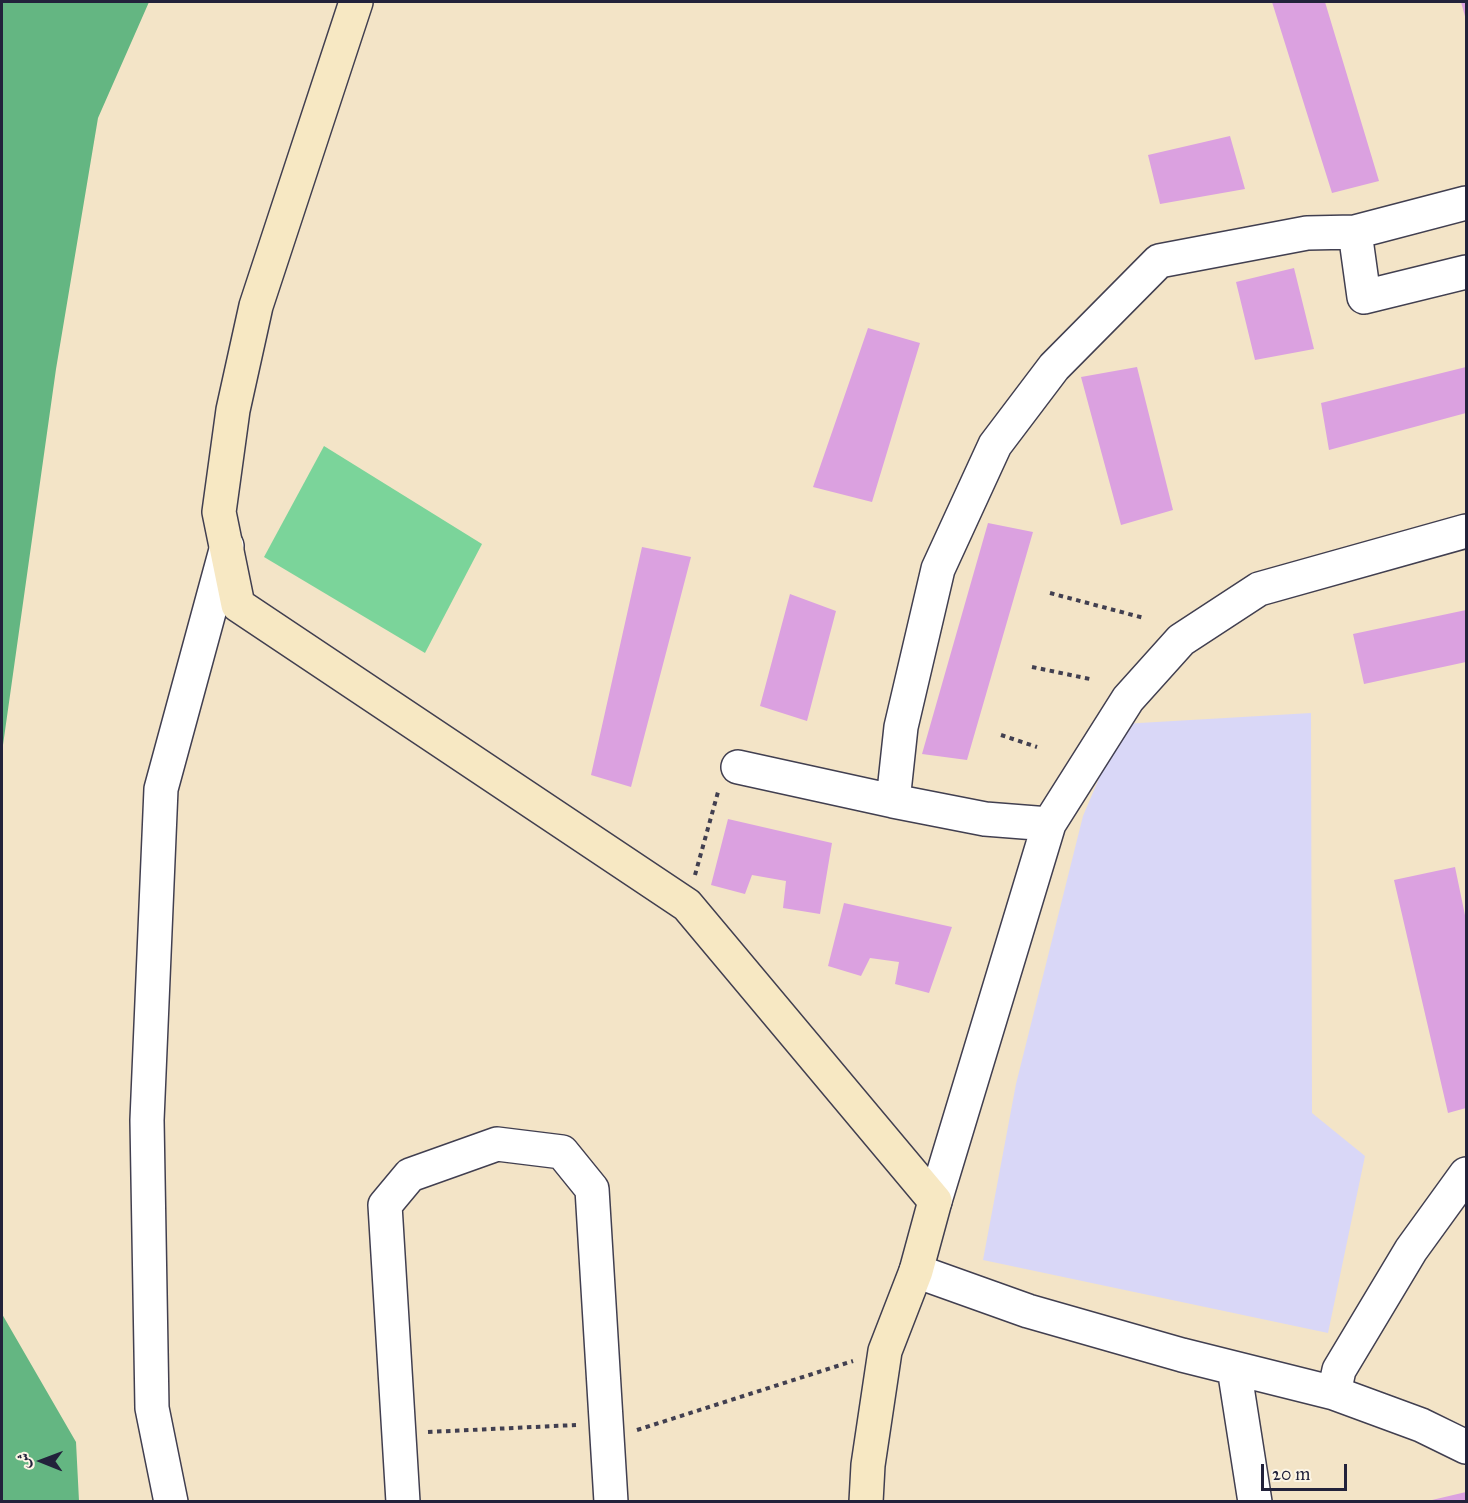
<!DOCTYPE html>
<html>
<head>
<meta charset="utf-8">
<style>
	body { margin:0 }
	#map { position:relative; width:1468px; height:1503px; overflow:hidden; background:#f3e4c7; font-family:"IM FELL Great Primer",Amiri,serif }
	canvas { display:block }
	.frame { position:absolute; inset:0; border:3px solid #22223b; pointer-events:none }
	.north { position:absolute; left:12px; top:1431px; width:60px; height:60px; -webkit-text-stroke:4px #fcf5e5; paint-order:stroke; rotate:271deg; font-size:16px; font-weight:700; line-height:24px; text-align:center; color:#22223b }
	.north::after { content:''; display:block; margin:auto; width:21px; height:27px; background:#22223b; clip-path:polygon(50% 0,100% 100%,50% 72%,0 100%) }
	.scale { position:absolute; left:1261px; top:1464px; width:86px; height:27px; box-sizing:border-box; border:3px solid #22223b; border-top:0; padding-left:8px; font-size:18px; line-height:21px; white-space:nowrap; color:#22223b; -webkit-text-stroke:4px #fcf5e5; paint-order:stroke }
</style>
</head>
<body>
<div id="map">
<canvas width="1468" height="1503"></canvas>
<div class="frame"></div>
<div class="north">ش</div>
<div class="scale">20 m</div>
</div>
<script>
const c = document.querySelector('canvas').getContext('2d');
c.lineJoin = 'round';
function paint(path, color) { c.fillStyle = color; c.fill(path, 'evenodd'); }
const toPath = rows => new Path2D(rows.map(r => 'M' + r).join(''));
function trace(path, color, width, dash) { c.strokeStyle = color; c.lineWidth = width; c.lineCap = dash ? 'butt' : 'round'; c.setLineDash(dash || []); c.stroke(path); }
const built = toPath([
	[1311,713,1312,1113,1365,1156,1328,1333,983,1260,1016,1084,1083,816,1122,724]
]);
const green = toPath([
	[324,446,482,544,425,653,264,557]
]);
const forest = toPath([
	[2,2,149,2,98,118,56,369,2,752],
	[2,1314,76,1442,79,1501,2,1501]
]);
const building = toPath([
	[1272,2,1325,2,1379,181,1332,193],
	[1461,2,1466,2,1466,20],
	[1230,136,1245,189,1160,204,1148,155],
	[1294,268,1314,349,1255,360,1236,282],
	[868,328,920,343,872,502,813,487],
	[1137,367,1173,510,1121,525,1081,377],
	[1466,367,1466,413,1329,450,1321,403],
	[988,523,1033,532,967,760,922,754],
	[642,547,691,557,631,787,591,775],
	[790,594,836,611,807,721,760,706],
	[1466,610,1466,662,1364,684,1353,634],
	[728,819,832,843,820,914,783,908,786,881,752,875,745,894,711,885],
	[1455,867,1466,920,1466,1108,1448,1113,1394,880],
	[844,903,952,927,929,993,895,984,899,962,870,958,861,976,828,966],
	[1466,1492,1466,1502,1433,1502,1432,1500]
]);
const path = toPath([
	[1050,593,1144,618],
	[1032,667,1090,679],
	[1001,735,1037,747],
	[695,875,718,792],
	[637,1430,853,1361],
	[428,1432,576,1425]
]);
const street = toPath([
	[1355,232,1364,297,1466,272],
	[738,767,893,801],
	[1049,824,985,819,893,801,901,727,938,569,995,445,1054,367,1159,261,1307,233,1355,232,1466,203],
	[935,1201,1049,824,1128,699,1181,640,1259,589,1466,531],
	[916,1271,1028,1311,1182,1355,1334,1393,1421,1425,1466,1447],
	[1234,1368,1255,1502],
	[1334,1393,1339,1370,1411,1250,1466,1174],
	[171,1502,152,1408,147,1120,161,789,227,546],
	[403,1502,385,1205,410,1175,497,1144,562,1152,592,1189,611,1502]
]);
const secondary = toPath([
	[356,2,256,306,233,410,219,512,238,605,687,905,935,1201,916,1271,885,1351,868,1465,866,1502]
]);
paint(built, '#d9d7f7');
paint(green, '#7bd49a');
paint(forest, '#64b682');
paint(building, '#dba1e0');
trace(street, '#413f50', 36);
trace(secondary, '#413f50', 36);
trace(path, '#413f50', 4, [4.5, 4.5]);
trace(street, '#fff', 33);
trace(secondary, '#f7e8c3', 33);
</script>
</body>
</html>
